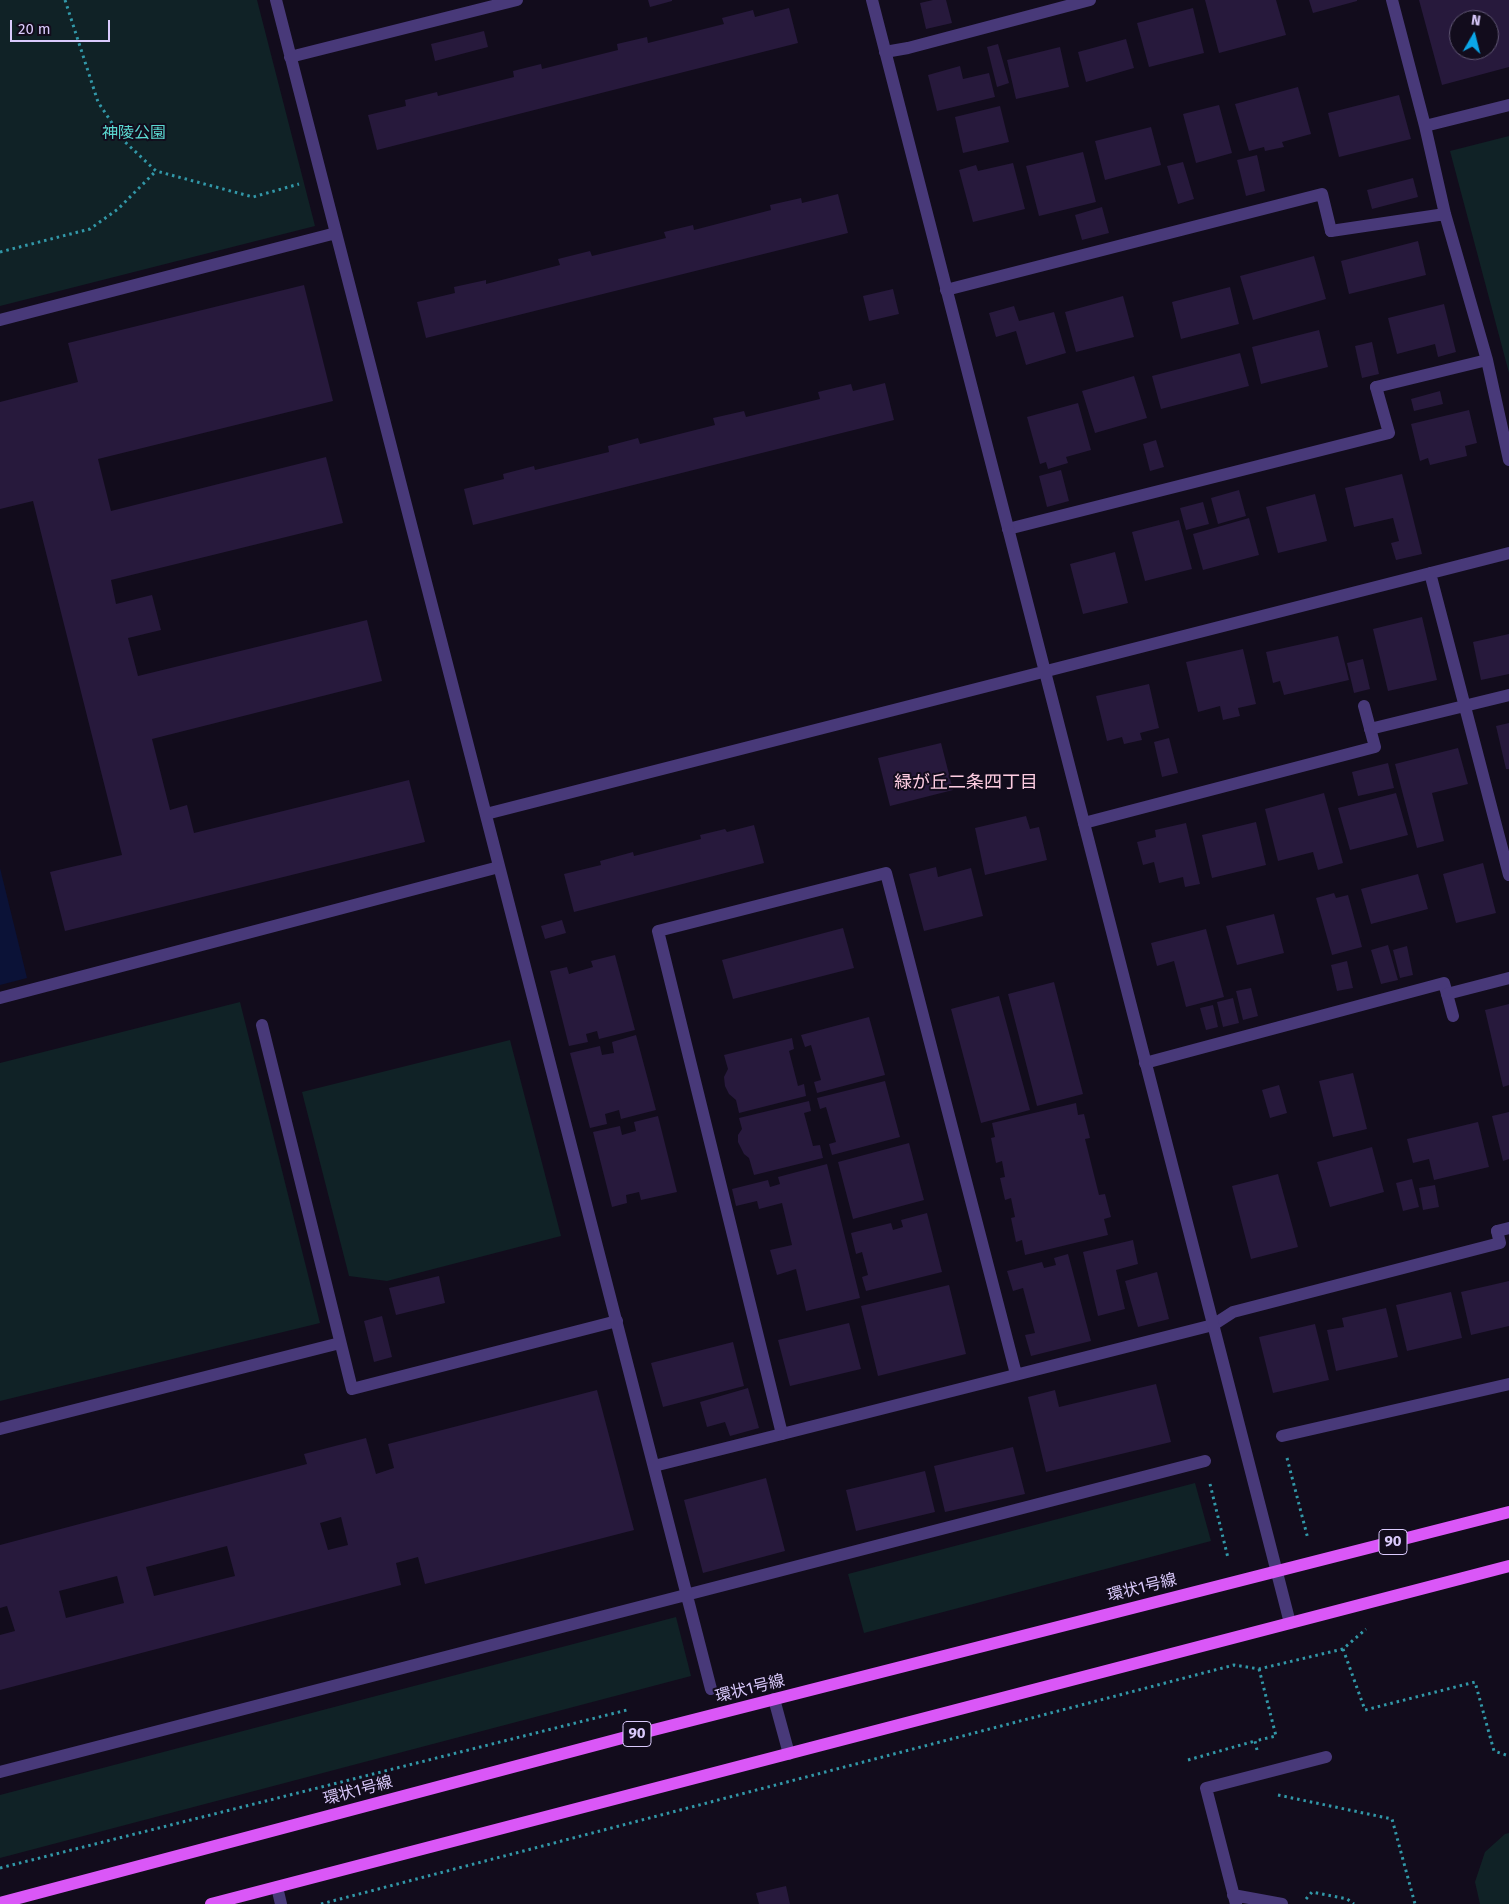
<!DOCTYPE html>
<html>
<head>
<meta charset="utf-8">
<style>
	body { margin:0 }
	#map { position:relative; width:1509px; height:1904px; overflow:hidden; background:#120c1c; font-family:"Fira Sans",sans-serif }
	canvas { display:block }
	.north { position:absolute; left:1449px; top:10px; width:50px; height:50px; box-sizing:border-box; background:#120c1c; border:1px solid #625876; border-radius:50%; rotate:8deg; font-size:14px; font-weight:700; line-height:20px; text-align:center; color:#dacafc }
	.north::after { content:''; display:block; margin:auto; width:18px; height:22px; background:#0ba6e7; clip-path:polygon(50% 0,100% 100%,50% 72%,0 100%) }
	.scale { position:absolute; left:10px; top:20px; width:100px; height:22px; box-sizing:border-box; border:2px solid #dacafc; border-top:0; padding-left:6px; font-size:15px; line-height:18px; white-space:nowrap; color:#dacafc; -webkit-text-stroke:4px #120c1c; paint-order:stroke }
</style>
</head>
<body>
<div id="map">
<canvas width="1509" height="1904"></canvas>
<div class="north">N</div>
<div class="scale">20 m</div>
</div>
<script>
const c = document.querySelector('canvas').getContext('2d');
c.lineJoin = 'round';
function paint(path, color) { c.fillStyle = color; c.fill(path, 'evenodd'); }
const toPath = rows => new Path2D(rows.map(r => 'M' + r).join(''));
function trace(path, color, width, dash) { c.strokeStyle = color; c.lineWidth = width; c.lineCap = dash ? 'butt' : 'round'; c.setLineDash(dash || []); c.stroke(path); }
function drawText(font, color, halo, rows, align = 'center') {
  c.font = font + ' "Fira Sans","Noto Sans JP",sans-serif'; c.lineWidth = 4; c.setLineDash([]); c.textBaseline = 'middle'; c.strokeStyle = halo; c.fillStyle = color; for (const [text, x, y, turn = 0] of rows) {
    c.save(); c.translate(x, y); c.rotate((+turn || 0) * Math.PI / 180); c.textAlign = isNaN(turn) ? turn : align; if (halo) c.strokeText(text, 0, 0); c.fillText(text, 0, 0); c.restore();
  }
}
const green = toPath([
	[0,0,257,0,315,226,0,306],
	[1509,136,1509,373,1450,151],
	[240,1002,320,1323,0,1401,0,1063],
	[510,1040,561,1236,387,1281,349,1276,302,1092],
	[1195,1483,1211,1541,864,1633,848,1574],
	[676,1617,691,1676,0,1858,0,1795],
	[1509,1833,1509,1904,1480,1904,1475,1882,1485,1852,1505,1834]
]);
const water = toPath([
	[0,868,27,978,0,985]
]);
const building = toPath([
	[648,0,672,0,672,1,650,7],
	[933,0,946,0,952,23,926,29,920,3],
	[1205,0,1276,0,1286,35,1219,53],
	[1309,0,1357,0,1357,1,1313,13],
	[1419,0,1509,0,1509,67,1442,85],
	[1459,20,1489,20,1489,50,1459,50],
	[789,8,798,43,377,150,368,115,406,106,405,100,437,92,438,96,514,77,513,71,541,64,542,69,618,50,617,44,647,37,648,43,724,24,722,18,753,10,755,17],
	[1193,8,1204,53,1149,67,1137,23],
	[484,31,488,47,435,61,431,44],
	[1126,39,1134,68,1086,82,1078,52],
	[998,44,1009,83,997,87,987,47],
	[1060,47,1069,87,1016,99,1007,60],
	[960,66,963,79,989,73,995,97,937,111,928,75],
	[1298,87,1311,134,1282,142,1284,147,1265,151,1264,147,1249,151,1235,104],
	[1399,95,1411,139,1339,157,1328,113],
	[1219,105,1232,153,1196,163,1183,114],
	[1000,106,1009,142,963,153,955,117],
	[1151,127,1161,165,1105,180,1095,141],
	[1083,152,1096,202,1039,216,1026,166],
	[1257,155,1265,191,1246,196,1237,160],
	[1183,162,1194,199,1178,204,1167,166],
	[1013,163,1025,209,973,222,959,170,976,165,978,171],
	[1413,178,1418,197,1372,209,1367,190],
	[838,194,848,233,426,338,417,302,455,293,454,287,486,280,486,284,560,265,558,259,590,251,592,256,666,238,664,232,693,225,694,230,771,210,770,205,801,198,802,203],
	[1102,207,1109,233,1082,240,1075,215],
	[1418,241,1426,275,1349,294,1341,261],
	[1314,256,1326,299,1253,320,1240,276],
	[304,285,333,401,98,459,111,511,326,457,343,523,111,580,116,604,152,595,161,630,128,638,138,676,367,620,382,681,152,739,170,810,187,805,194,833,409,780,425,842,65,931,50,872,122,855,33,501,0,509,0,402,78,382,68,343],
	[1230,287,1239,324,1181,339,1172,302],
	[893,289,899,314,869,321,863,296],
	[1123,296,1134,337,1076,352,1065,312],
	[1444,304,1456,352,1438,357,1435,344,1397,354,1388,318],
	[1014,306,1019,321,1054,312,1066,353,1026,365,1016,331,996,337,989,313],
	[1319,330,1328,367,1261,384,1252,347],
	[1372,342,1379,374,1362,378,1355,346],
	[1240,353,1249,386,1161,409,1152,376],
	[1134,376,1147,418,1095,433,1082,391],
	[885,383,894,420,473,525,464,489,504,479,503,474,534,466,535,470,609,452,608,446,638,438,640,444,715,425,713,418,744,411,746,417,820,399,818,392,851,384,853,391],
	[1440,391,1443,404,1414,411,1411,399],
	[1078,403,1091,450,1066,457,1068,463,1048,469,1046,462,1040,464,1027,417],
	[1469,410,1477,443,1465,446,1467,456,1430,465,1428,458,1420,461,1411,424],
	[1156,440,1164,467,1150,471,1143,444],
	[1061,470,1069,501,1047,507,1039,476],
	[1402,474,1422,554,1396,560,1391,543,1399,541,1393,518,1354,527,1345,488],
	[1239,490,1246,516,1218,524,1211,498],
	[1315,494,1327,541,1278,553,1266,507],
	[1203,502,1209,524,1186,530,1180,508],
	[1249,518,1259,555,1203,570,1193,534],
	[1179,520,1192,569,1145,581,1132,532],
	[1115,552,1128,603,1083,614,1070,564],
	[1422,617,1437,680,1388,691,1373,629],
	[1509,634,1509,674,1481,680,1473,642],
	[1338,636,1349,680,1284,695,1280,681,1273,683,1266,652],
	[1243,649,1256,704,1238,708,1240,716,1223,720,1220,706,1198,712,1186,662],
	[1363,659,1370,689,1354,693,1347,663],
	[1149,684,1159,728,1140,733,1142,740,1124,744,1122,737,1107,741,1096,696],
	[1509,723,1509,769,1506,769,1496,726],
	[1169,738,1178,773,1162,777,1154,742],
	[941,743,953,790,890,806,878,758],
	[1458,748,1468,784,1432,793,1444,841,1417,848,1395,764],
	[1388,763,1394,788,1358,796,1352,772],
	[1324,793,1343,863,1318,870,1313,852,1278,861,1265,809],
	[1396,793,1408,835,1350,850,1338,808],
	[1026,816,1030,829,1039,827,1047,860,985,875,975,828],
	[1256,822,1266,865,1212,878,1202,835],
	[1186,823,1200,884,1185,887,1183,877,1159,883,1154,862,1143,865,1137,842,1156,837,1155,830],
	[754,825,764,863,574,912,564,874,601,865,600,861,633,852,634,856,701,839,700,835,725,829,727,832],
	[1483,863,1496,913,1456,923,1443,874],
	[936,867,938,877,971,868,983,916,924,931,909,874],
	[1418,874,1428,909,1371,924,1361,889],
	[1334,893,1336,898,1348,895,1362,947,1332,955,1316,898],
	[1274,914,1284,953,1237,965,1226,926],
	[562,920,566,933,545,939,541,926],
	[843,928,854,968,733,999,722,960],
	[1206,929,1224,997,1186,1007,1174,961,1157,966,1151,943],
	[1388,945,1398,980,1381,984,1371,950],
	[1407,946,1413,975,1400,978,1393,950],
	[615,955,635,1030,599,1039,597,1031,586,1034,588,1042,569,1046,550,971,567,967,569,974,593,967,591,961],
	[1347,961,1353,988,1337,991,1331,965],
	[1054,982,1083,1094,1037,1106,1008,994],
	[1251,988,1258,1016,1243,1020,1236,991],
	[999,996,1030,1110,981,1123,951,1009],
	[1233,998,1239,1023,1223,1027,1217,1002],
	[1509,1004,1509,1085,1503,1087,1485,1010],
	[1213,1005,1218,1027,1206,1030,1200,1008],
	[869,1017,885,1075,817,1093,814,1082,821,1080,811,1045,805,1047,801,1035],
	[636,1035,656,1110,621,1119,619,1110,605,1114,607,1124,590,1128,570,1053,600,1046,602,1055,614,1053,612,1042],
	[792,1038,794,1049,789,1051,798,1086,804,1084,806,1096,739,1113,736,1100,729,1094,725,1086,724,1077,728,1069,724,1055],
	[1353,1073,1367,1129,1333,1137,1319,1081],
	[885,1081,900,1137,832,1155,829,1144,836,1142,826,1107,820,1109,817,1098],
	[1279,1085,1287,1113,1270,1118,1262,1090],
	[809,1101,811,1111,804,1113,813,1146,820,1145,823,1158,754,1175,749,1158,744,1154,738,1142,738,1135,742,1129,739,1118],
	[1076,1103,1078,1115,1084,1114,1090,1138,1085,1139,1099,1195,1105,1194,1111,1217,1104,1219,1108,1235,1025,1255,1022,1240,1016,1242,1011,1218,1015,1217,1011,1198,1005,1200,1000,1178,1005,1177,1002,1161,996,1163,991,1138,995,1137,992,1123],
	[1509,1112,1509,1159,1503,1161,1492,1116],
	[658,1116,677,1192,641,1200,639,1192,626,1195,627,1203,612,1207,593,1132,620,1126,622,1135,636,1131,634,1122],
	[1478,1122,1489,1167,1434,1180,1429,1159,1413,1163,1407,1139],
	[909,1143,924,1200,853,1219,838,1162],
	[1372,1147,1384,1192,1330,1207,1317,1162],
	[827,1164,860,1298,806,1311,796,1269,777,1275,770,1250,792,1245,782,1203,759,1209,757,1201,736,1206,732,1189,768,1180,770,1187,780,1184,778,1177],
	[1278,1174,1298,1247,1251,1259,1232,1186],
	[1412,1179,1419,1207,1403,1211,1396,1183],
	[1435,1185,1439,1207,1423,1210,1419,1188],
	[927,1213,942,1272,866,1291,862,1277,868,1275,862,1252,856,1254,851,1233,891,1223,893,1230,903,1227,901,1220],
	[1133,1240,1138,1264,1116,1270,1125,1309,1098,1316,1083,1252],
	[1068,1254,1091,1341,1031,1356,1025,1335,1035,1333,1023,1288,1013,1291,1007,1271,1042,1262,1044,1268,1056,1265,1054,1258],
	[1157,1272,1169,1319,1138,1327,1125,1281],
	[439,1276,445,1303,396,1315,389,1288],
	[1509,1281,1509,1326,1471,1335,1461,1292],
	[949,1285,966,1354,878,1376,861,1306],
	[1451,1292,1462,1338,1407,1351,1396,1305],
	[1386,1308,1398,1357,1336,1371,1327,1330,1344,1327,1342,1318],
	[382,1316,392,1357,374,1362,364,1321],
	[849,1323,861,1369,790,1386,778,1340],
	[1315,1324,1329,1380,1273,1393,1259,1337],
	[733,1342,744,1386,663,1407,651,1363],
	[1156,1384,1171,1442,1046,1472,1028,1397,1055,1390,1059,1407],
	[748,1388,759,1428,730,1436,725,1422,707,1427,700,1402],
	[597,1390,634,1530,425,1584,418,1557,396,1563,401,1585,0,1690,0,1635,15,1631,7,1606,0,1608,0,1545,307,1464,304,1454,366,1438,376,1474,394,1468,388,1444],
	[341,1517,348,1545,328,1550,320,1523],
	[227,1546,235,1576,154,1596,146,1567],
	[117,1576,124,1603,66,1618,59,1591],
	[1013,1447,1025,1494,945,1512,934,1466],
	[925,1471,935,1512,856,1531,846,1490],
	[766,1478,785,1551,703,1573,684,1500],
	[786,1886,790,1904,759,1904,756,1893]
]);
const path = toPath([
	[65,0,98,102,124,141,156,171,253,197,299,184],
	[0,252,90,229,118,209,156,171],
	[1287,1458,1308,1539],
	[1210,1484,1228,1558],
	[1343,1649,1365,1710,1475,1682,1494,1751,1509,1756],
	[1257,1750,1255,1741,1276,1736,1259,1669],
	[1188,1760,1255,1741],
	[1278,1795,1392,1819,1415,1904],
	[0,1868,627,1710],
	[1306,1899,1312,1892,1347,1899,1354,1904],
	[321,1904,1234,1665,1259,1669,1343,1649,1366,1629]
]);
const lane = toPath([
	[885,52,908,48,1090,0],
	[946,290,1322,194,1331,231],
	[1008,529,1389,433,1376,387],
	[1084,823,1375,747,1364,706],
	[262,1025,352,1389,617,1321],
	[1145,1063,1444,983,1453,1016],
	[1016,1374,886,873,658,931,782,1434,1213,1325,1233,1312,1500,1243,1497,1231],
	[0,1429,340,1343],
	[1233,1895,1282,1904],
	[1236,1904,1206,1788,1326,1757]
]);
const street = toPath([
	[276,0,711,1689],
	[872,0,1290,1623],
	[1392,0,1425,126,1445,214,1487,360,1509,460],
	[290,57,517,0],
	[1425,126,1509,105],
	[1331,231,1445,214],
	[0,320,336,233],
	[1376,387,1487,360],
	[1430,573,1509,875],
	[1370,729,1509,695],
	[486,814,1509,553],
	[1447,994,1509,978],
	[0,998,499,867],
	[1497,1231,1509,1228],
	[1282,1436,1509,1384],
	[654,1466,782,1434],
	[774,1699,789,1754],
	[0,1772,1205,1461],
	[277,1887,281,1904]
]);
const primary = toPath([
	[0,1903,626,1737,1509,1512],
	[211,1904,1509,1566]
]);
const shields = [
	[1393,1542,28],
	[637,1734,28]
];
const shieldNames = [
	["90",1393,1542],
	["90",637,1734]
];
const parkNames = [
	["神陵公園",134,134]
];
const streetNames = [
	["環状1号線",1142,1588,-14],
	["環状1号線",750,1689,-14],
	["環状1号線",358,1791,-15]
];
const neighbourhoodNames = [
	["緑が丘二条四丁目",966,783]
];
paint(green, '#102226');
paint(water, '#0b1237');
paint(building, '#27193c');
trace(path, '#3298a8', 3, [2.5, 4]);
trace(lane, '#483979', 12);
trace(street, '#483979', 12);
trace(primary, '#da57f7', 12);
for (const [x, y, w] of shields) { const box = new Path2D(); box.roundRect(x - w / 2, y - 12.5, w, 25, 4); c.fillStyle = '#120c1c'; c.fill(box); trace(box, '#dacafc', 1); }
drawText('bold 15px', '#dacafc', null, shieldNames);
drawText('16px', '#5bd8d1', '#120c1c', parkNames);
drawText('16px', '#dacafc', '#120c1c', streetNames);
drawText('18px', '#fdcce1', '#120c1c', neighbourhoodNames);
</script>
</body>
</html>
